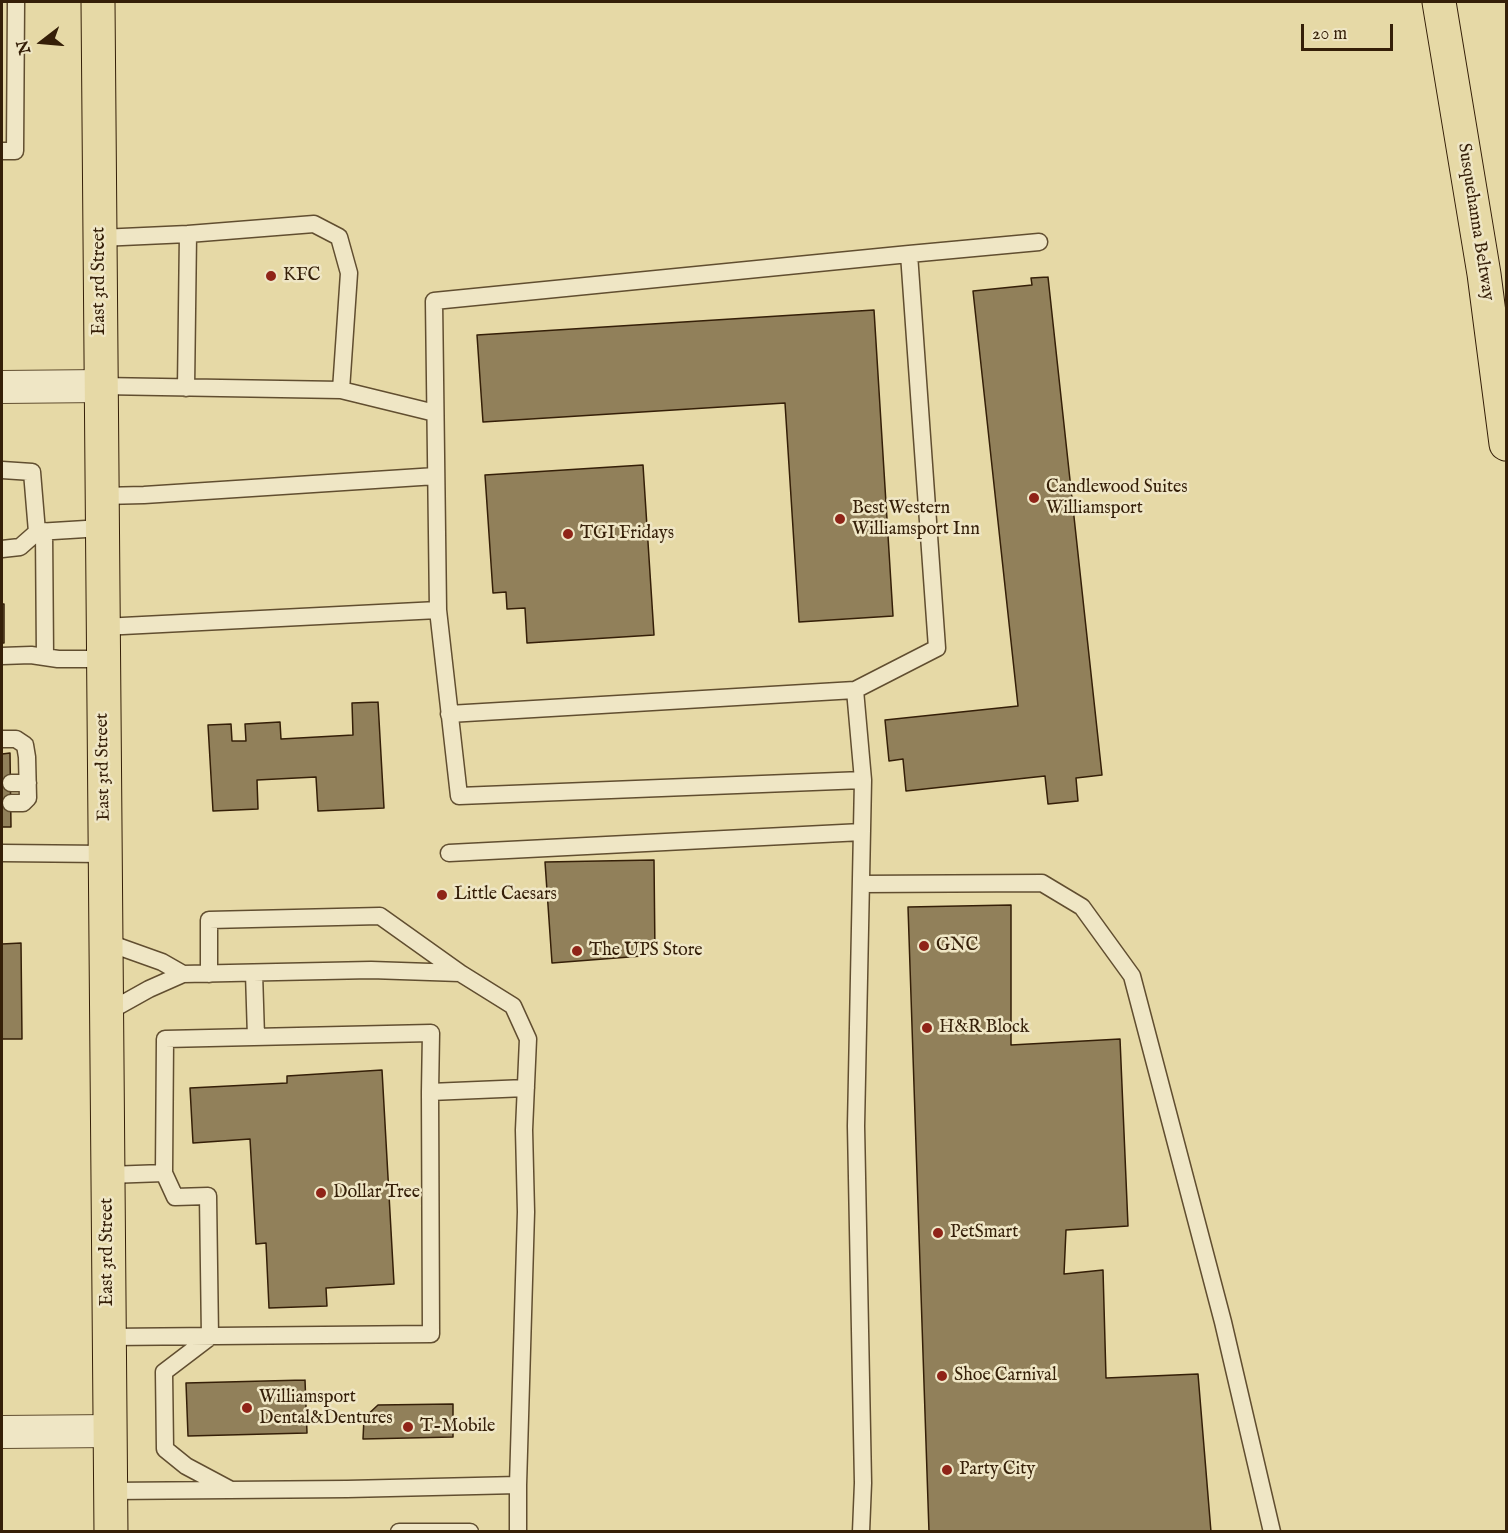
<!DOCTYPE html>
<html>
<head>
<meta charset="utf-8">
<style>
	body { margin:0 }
	#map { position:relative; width:1508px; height:1533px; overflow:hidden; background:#e6d9a6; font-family:"IM FELL English",serif }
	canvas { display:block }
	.frame { position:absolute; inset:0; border:3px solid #351f08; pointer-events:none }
	.north { position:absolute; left:12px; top:12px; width:60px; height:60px; -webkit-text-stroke:4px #efe6c5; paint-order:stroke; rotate:254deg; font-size:16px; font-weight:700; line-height:24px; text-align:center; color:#351f08 }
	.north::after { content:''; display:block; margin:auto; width:21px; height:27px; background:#351f08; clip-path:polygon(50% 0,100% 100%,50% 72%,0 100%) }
	.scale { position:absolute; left:1301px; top:24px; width:92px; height:27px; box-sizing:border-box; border:3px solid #351f08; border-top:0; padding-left:8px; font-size:18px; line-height:21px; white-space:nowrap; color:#351f08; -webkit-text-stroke:4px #efe6c5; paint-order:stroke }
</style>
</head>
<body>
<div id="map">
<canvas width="1508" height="1533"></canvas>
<div class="frame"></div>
<div class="north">N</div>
<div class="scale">20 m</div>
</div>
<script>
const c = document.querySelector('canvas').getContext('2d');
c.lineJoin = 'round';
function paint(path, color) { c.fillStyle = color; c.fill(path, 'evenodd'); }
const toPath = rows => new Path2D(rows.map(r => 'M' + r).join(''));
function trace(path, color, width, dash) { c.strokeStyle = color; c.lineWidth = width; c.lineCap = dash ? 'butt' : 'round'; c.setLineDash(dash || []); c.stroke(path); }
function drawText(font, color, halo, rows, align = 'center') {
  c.font = font + ' "IM FELL English",serif'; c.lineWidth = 5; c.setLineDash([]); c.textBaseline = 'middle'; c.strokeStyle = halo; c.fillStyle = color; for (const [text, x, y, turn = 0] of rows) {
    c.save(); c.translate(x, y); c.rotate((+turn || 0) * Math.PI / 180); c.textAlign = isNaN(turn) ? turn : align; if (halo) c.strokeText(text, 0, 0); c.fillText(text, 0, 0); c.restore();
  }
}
const building = toPath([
	[1048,277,1102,775,1076,778,1078,801,1048,804,1045,776,906,791,903,759,889,761,885,720,1018,706,973,291,1032,285,1031,278,1048,277],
	[874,310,893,616,799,622,785,403,483,422,477,335,874,310],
	[643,465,654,635,527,643,525,608,507,609,506,592,493,593,485,475,643,465],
	[2,604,4,604,4,643,2,643,2,604],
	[378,702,384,808,318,811,316,777,257,780,258,809,213,811,208,725,231,724,232,741,246,741,245,724,280,722,281,739,353,735,352,703,378,702],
	[10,753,11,827,2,827,2,754,10,753],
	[654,860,655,955,552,963,545,862,654,860],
	[1011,905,1011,1045,1120,1039,1128,1226,1066,1230,1064,1274,1103,1270,1106,1378,1198,1374,1211,1532,929,1532,908,907,1011,905],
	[21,943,22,1039,2,1039,2,944,21,943],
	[382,1070,394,1284,326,1288,327,1306,269,1308,266,1243,256,1244,250,1139,193,1143,190,1088,287,1083,287,1076,382,1070],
	[305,1380,307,1433,188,1436,186,1383,305,1380],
	[453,1404,453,1437,363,1439,364,1418,378,1405,453,1404]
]);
const service = toPath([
	[2,151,15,151,16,2],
	[188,234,314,224,339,237,349,273,341,390],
	[100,238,188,234,186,388],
	[909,254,1039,242],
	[101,386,341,390,435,413],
	[2,470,32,472,37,532],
	[102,496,144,495,436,476],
	[44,531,45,657],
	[2,549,20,547,37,532,102,528],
	[438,610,434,301,909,254,937,648,855,690,449,714],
	[103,627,438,610,459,796,863,780,856,1126,863,1483,861,1532],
	[2,656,31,655,58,659,103,659],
	[855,690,863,780],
	[2,739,16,739,25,745,27,757,28,798,23,803,11,803],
	[11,783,28,783],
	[2,853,105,854],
	[449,853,862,832],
	[861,884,1042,883,1082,907,1132,976,1223,1322,1272,1532],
	[106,942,162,962,183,974],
	[254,973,256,1037],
	[209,974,209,920,380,916,460,973],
	[106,1013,149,989,183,974,371,970,460,973,513,1006,528,1039,524,1130,526,1212,518,1485,518,1532],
	[164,1173,165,1039,431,1033,430,1092],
	[108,1175,164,1173,175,1197,208,1196,210,1337],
	[109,1337,431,1334,430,1092,526,1088],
	[210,1337,164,1372,165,1449,186,1466,231,1490],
	[110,1491,347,1489,518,1485],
	[399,1532,470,1532]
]);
const minor = toPath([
	[2,387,101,386],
	[2,1432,110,1431]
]);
const primary = toPath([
	[98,2,111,1532]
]);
const motorway = toPath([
	[1439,2,1484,274,1506,444]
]);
const markers = [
	[271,276,6,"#8f2418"],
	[1034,498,6,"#8f2418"],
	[840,519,6,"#8f2418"],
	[568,534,6,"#8f2418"],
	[442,895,6,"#8f2418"],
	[924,946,6,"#8f2418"],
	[577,951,6,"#8f2418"],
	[927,1028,6,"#8f2418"],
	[321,1193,6,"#8f2418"],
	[938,1233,6,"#8f2418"],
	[942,1376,6,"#8f2418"],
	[247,1408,6,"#8f2418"],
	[408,1427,6,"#8f2418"],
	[947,1470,6,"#8f2418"]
];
const streetNames = [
	["Susquehanna Beltway",1475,222,81],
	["East 3rd Street",100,281,-90],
	["East 3rd Street",104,767,-91],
	["East 3rd Street",108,1252,-90]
];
const poiNames = [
	["KFC",283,276],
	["Candlewood Suites",1046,488],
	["Williamsport",1046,509],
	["Best Western",852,509],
	["Williamsport Inn",852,530],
	["TGI Fridays",580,534],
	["Little Caesars",454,895],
	["GNC",936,946],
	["The UPS Store",589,951],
	["H&R Block",939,1028],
	["Dollar Tree",333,1193],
	["PetSmart",950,1233],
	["Shoe Carnival",954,1376],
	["Williamsport",259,1398],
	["Dental&Dentures",259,1419],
	["T-Mobile",420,1427],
	["Party City",959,1470]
];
paint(building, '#91805a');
trace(building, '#351f08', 1.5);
trace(service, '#614e30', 19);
trace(minor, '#614e30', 34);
trace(primary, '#351f08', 35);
trace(motorway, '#351f08', 35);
trace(service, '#efe6c5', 16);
trace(minor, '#efe6c5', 32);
trace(primary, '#e6d9a6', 33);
trace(motorway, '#e6d9a6', 33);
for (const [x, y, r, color] of markers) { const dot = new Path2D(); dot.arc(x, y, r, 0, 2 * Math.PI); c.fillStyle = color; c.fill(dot); trace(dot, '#efe6c5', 2); }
drawText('18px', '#351f08', '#efe6c5', streetNames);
drawText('18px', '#351f08', '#efe6c5', poiNames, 'left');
</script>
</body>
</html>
